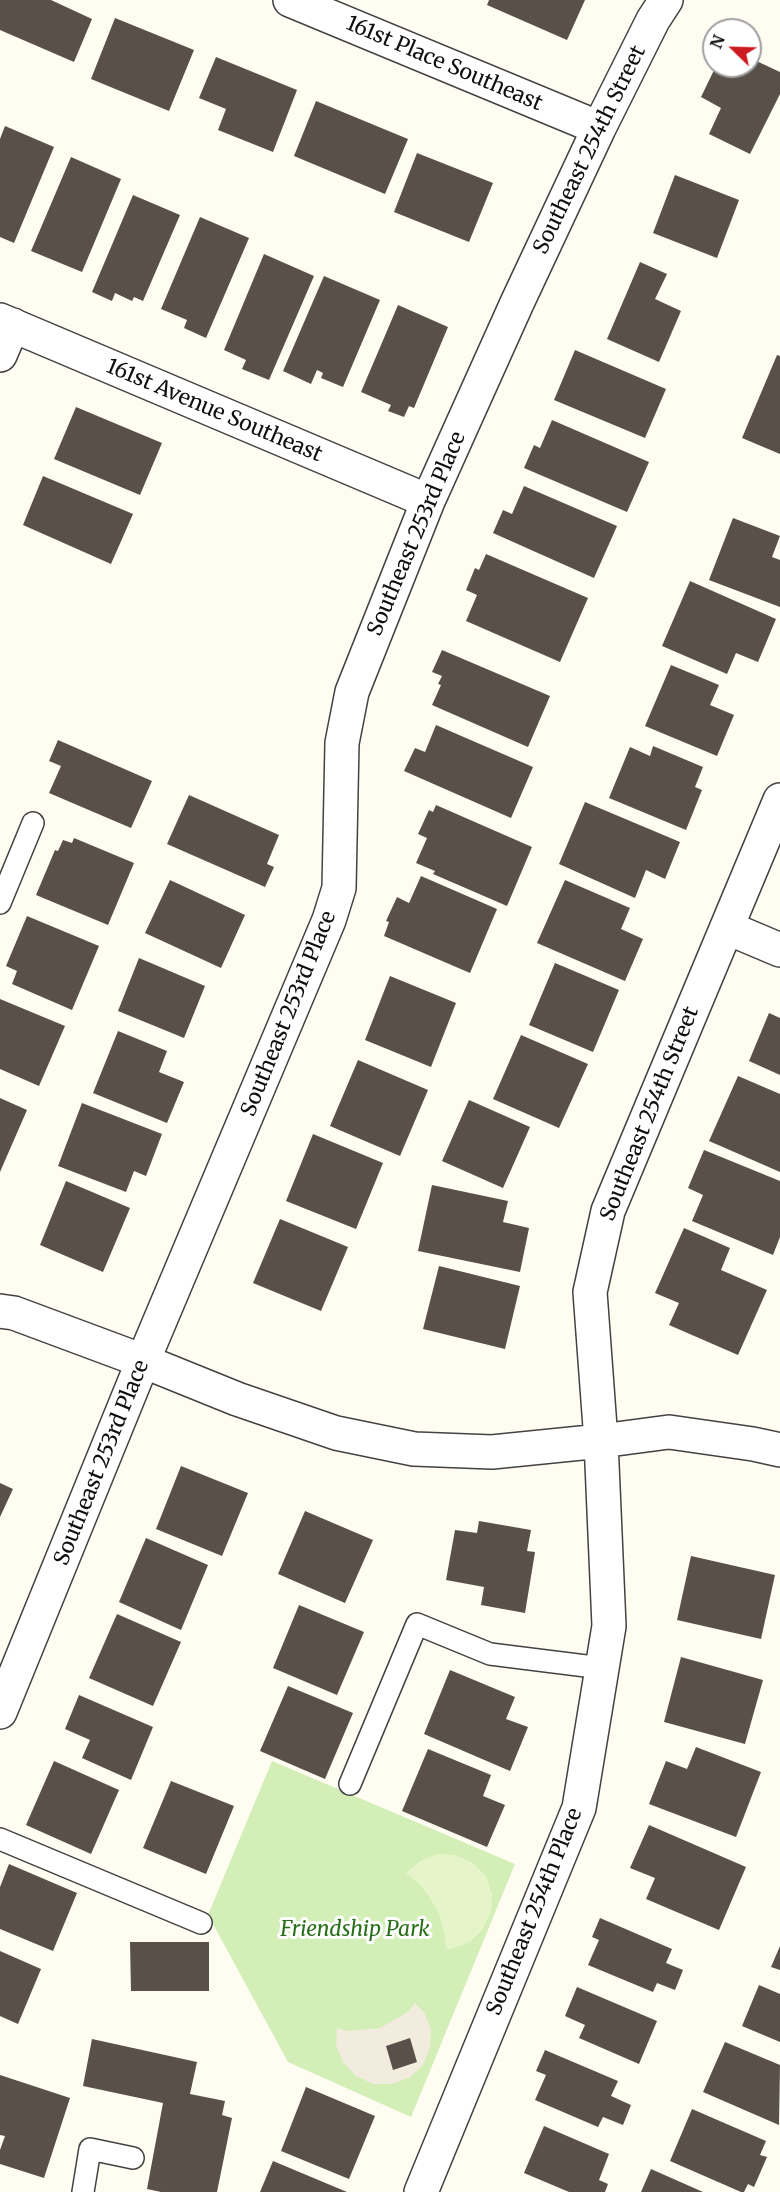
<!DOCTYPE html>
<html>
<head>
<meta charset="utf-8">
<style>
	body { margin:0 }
	#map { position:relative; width:780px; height:2192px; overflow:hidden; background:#fffdf2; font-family:Merriweather,serif }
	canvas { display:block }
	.north { position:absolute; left:702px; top:18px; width:60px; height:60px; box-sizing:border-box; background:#fff; border:2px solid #9f9f9f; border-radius:50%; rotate:293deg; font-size:16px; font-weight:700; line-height:24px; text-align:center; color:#0f0f0f }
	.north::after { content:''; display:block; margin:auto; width:21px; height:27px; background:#cd1920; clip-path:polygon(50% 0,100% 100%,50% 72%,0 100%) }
</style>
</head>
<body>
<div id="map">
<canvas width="780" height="2192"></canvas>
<div class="north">N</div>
</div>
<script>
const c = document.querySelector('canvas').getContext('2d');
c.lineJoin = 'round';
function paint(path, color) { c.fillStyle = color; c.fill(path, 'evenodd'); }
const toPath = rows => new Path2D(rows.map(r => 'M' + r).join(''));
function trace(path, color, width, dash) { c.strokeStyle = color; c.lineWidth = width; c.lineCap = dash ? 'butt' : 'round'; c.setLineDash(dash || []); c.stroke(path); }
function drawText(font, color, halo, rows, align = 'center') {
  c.font = font + ' Merriweather,serif'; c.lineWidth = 6; c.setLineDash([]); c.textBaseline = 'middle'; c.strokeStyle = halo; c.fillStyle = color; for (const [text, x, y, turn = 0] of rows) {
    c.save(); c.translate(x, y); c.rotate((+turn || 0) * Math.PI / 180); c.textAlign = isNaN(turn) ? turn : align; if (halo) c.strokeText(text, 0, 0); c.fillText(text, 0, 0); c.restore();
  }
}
const green = toPath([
	[272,1761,515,1864,411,2117,288,2062,208,1915]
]);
const pitch = toPath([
	[437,1854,456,1855,473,1863,486,1876,492,1894,491,1912,483,1929,470,1942,452,1949,446,1949,444,1933,439,1913,431,1900,422,1887,406,1873,420,1861]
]);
const plaza = toPath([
	[415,2003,424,2012,431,2029,430,2048,423,2065,409,2078,391,2084,373,2084,356,2076,343,2062,336,2045,337,2028,348,2031,380,2028,408,2012]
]);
const building = toPath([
	[0,0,51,0,92,19,74,62,0,30],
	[489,0,585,0,567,40,487,5],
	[115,18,194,50,169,111,91,79],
	[216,57,297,90,273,152,218,130,226,109,199,98],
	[750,58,780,72,780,94,750,154,709,134,721,108,701,97,716,66,750,66],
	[316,101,408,139,385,194,294,156],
	[5,126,54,147,14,243,0,237,0,139],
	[417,153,493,183,469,242,394,212],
	[71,157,121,179,82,272,31,251],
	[675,175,739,200,717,258,653,233],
	[133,195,180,215,143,301,134,297,132,301,115,293,112,301,92,292],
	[200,217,249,238,206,338,184,328,187,320,161,309],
	[264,254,314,276,269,380,242,369,246,360,224,350],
	[640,262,667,274,655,299,681,311,659,362,607,339],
	[324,276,380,300,343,387,321,378,323,373,317,370,311,384,283,371],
	[398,305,448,327,414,408,409,406,404,417,388,411,391,405,361,392],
	[575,350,666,389,645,438,554,400],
	[777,355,780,356,780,454,742,438],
	[76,407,162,443,140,495,54,459],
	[552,420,649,462,627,512,524,468,534,445,540,448],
	[43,476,133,514,111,564,23,525],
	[524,486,617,526,594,578,493,533,503,510,512,514],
	[733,518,780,536,772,557,780,560,780,607,709,580],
	[486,554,588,598,560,662,466,621,477,595,466,590,475,568,479,570],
	[690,581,776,619,758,662,736,653,727,674,662,646],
	[442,650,550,696,528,747,432,705,441,685,438,684,442,676,432,672],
	[671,665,719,685,710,705,734,715,717,756,645,726],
	[436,725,533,767,511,818,404,771,415,748,425,752],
	[58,740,152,781,131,828,49,793,61,766,49,761],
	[653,746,703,767,695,787,702,790,686,830,609,798,630,747,650,756],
	[189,795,279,835,267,864,274,867,265,887,167,844],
	[585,802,680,842,665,879,646,870,635,898,559,864],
	[436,805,532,847,507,906,433,874,435,871,416,863,427,838,418,834,429,810,433,812],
	[74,838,134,863,108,925,36,895,55,850,58,851,63,840,72,843],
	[421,876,497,909,470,973,384,936,389,922,386,921,397,897,409,903],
	[170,880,245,915,221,968,145,933],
	[565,880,630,908,621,929,643,939,625,981,537,943],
	[27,916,99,946,72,1010,12,984,17,971,6,966],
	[139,958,205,986,184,1038,118,1011],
	[555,963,619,990,593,1052,529,1025],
	[390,976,456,1003,431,1067,365,1040],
	[0,999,65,1026,39,1086,0,1069],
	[769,1013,780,1018,780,1075,749,1061],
	[118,1031,167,1051,159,1072,184,1082,167,1123,93,1093],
	[521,1035,588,1064,559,1128,493,1099],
	[358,1060,428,1090,400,1156,330,1126],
	[738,1076,780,1094,780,1172,709,1141],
	[0,1098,27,1110,0,1172],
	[469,1100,530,1127,503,1188,442,1161],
	[82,1103,162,1134,146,1176,134,1171,126,1192,58,1166],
	[313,1134,383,1163,356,1229,286,1201],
	[704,1150,780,1181,780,1237,773,1255,692,1221,703,1195,688,1188],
	[66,1181,130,1208,103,1272,40,1245],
	[432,1185,508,1201,503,1222,529,1228,520,1272,418,1251],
	[280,1219,348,1247,321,1311,253,1283],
	[684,1228,730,1248,721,1270,767,1290,738,1355,669,1325,679,1303,655,1293],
	[439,1266,520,1286,505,1349,423,1329],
	[181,1466,248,1493,222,1556,156,1529],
	[0,1483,13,1489,0,1517],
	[305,1511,373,1540,345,1603,278,1574],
	[479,1521,531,1530,527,1551,535,1552,525,1613,481,1605,484,1587,446,1580,455,1530,477,1533],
	[146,1538,208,1565,181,1630,119,1602],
	[691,1556,775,1575,761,1639,677,1620],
	[299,1605,364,1632,337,1695,273,1668],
	[117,1614,181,1642,153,1706,89,1678],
	[681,1657,763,1680,745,1744,664,1722],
	[450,1670,515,1697,506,1719,528,1727,510,1771,424,1734],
	[288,1686,353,1713,325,1779,260,1751],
	[79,1695,153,1727,131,1780,82,1758,90,1740,65,1729],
	[696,1747,761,1772,736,1837,649,1804,666,1761,687,1769],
	[428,1749,491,1775,483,1796,505,1805,487,1847,402,1811],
	[54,1761,119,1790,91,1854,26,1825],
	[171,1781,234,1806,206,1874,143,1848],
	[649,1825,746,1867,719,1930,646,1899,655,1878,630,1868],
	[9,1864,77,1893,53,1951,0,1929,0,1887],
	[600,1918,672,1949,666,1963,683,1970,675,1990,657,1983,653,1992,588,1965,599,1940,592,1937],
	[130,1942,209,1942,209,1991,131,1991],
	[780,1946,780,1970,771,1967],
	[0,1951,41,1969,18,2024,0,2016],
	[759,1985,780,1994,780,2042,742,2026],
	[577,1987,657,2021,639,2064,579,2038,585,2025,565,2016],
	[410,2038,417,2062,393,2070,386,2046],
	[92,2039,197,2062,190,2094,225,2101,222,2115,232,2118,217,2192,161,2192,147,2189,163,2103,83,2086],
	[725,2042,780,2065,779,2125,703,2092],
	[545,2050,618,2081,611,2096,631,2105,623,2125,603,2117,598,2127,535,2100,546,2075,536,2071],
	[0,2075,70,2098,44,2178,0,2164,0,2150,5,2136,0,2135],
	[306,2087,375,2116,349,2179,281,2151],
	[692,2109,766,2141,760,2155,767,2157,754,2187,748,2184,744,2192,741,2192,670,2161],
	[544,2126,609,2154,599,2180,608,2184,605,2192,569,2192,524,2173],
	[273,2161,347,2192,260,2192],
	[651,2169,703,2192,641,2192]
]);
const lane = toPath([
	[0,903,33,823],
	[350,1784,417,1624,490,1654,602,1668],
	[0,1839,201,1923],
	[83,2192,90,2149,133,2158]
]);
const street = toPath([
	[290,0,599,128],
	[0,320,428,501],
	[0,355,13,325],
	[728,928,780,950],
	[0,1311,14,1313,143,1361,237,1399,336,1433,414,1449,492,1452,601,1441,669,1432,753,1444,780,1450],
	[0,1712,143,1361,329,920,339,888,342,743,352,692,428,501,517,303,599,128,653,20,666,0],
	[421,2192,579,1808,609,1626,601,1441,590,1292,608,1211,780,800]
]);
const streetNames = [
	["161st Place Southeast",444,64,23],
	["Southeast 254th Street",590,150,-64],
	["161st Avenue Southeast",214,411,23],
	["Southeast 253rd Place",417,534,-67],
	["Southeast 253rd Place",289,1014,-68],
	["Southeast 254th Street",650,1114,-68],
	["Southeast 253rd Place",102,1463,-68],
	["Southeast 254th Place",535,1912,-68]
];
const parkNames = [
	["Friendship Park",355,1930]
];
paint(green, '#d3eeb7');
paint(pitch, '#e5f4c9');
paint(plaza, '#f1ecde');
paint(building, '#59504a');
trace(lane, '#424242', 24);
trace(street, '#424242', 36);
trace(lane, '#fff', 21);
trace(street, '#fff', 33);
drawText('21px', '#0f0f0f', '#fff', streetNames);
drawText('italic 21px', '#296e18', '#fff', parkNames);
</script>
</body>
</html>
